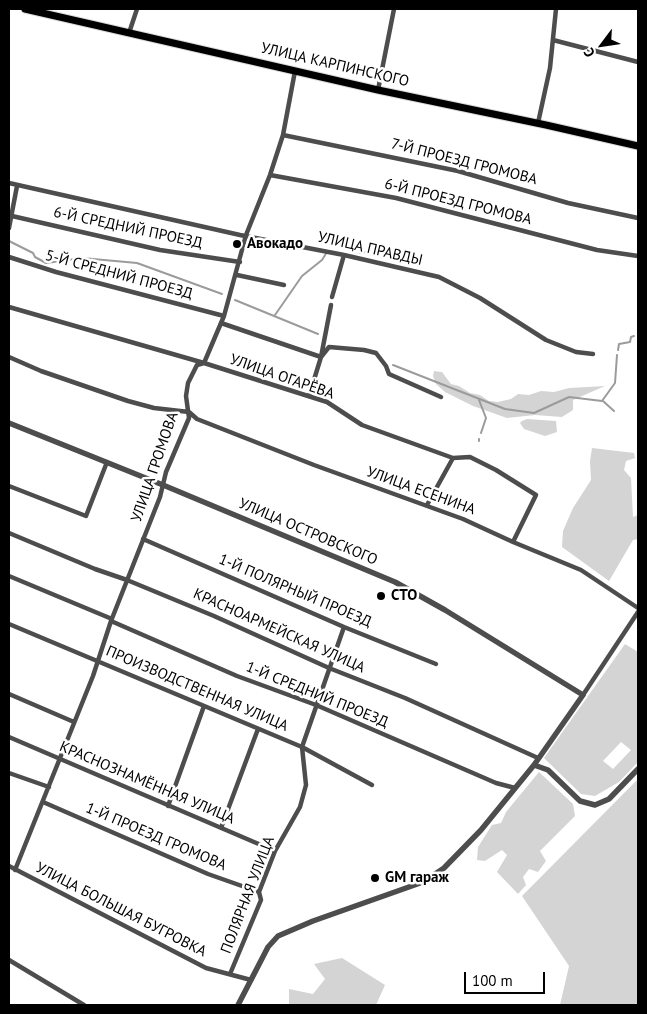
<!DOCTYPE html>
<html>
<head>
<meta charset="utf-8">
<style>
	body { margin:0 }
	#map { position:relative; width:647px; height:1014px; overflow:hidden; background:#fff; font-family:"PT Sans",sans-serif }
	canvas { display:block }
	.frame { position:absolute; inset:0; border:10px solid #000; pointer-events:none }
	.north { position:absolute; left:577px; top:20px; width:50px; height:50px; -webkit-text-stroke:4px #fff; paint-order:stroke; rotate:239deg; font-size:14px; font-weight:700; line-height:20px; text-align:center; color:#000 }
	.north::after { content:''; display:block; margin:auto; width:18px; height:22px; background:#000; clip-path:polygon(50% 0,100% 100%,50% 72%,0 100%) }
	.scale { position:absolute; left:464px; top:972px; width:81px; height:22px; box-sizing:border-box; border:2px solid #000; border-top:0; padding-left:6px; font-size:15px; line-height:18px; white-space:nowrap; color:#000; -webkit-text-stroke:4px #fff; paint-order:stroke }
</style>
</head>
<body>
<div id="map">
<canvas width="647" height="1014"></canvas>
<div class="frame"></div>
<div class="north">С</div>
<div class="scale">100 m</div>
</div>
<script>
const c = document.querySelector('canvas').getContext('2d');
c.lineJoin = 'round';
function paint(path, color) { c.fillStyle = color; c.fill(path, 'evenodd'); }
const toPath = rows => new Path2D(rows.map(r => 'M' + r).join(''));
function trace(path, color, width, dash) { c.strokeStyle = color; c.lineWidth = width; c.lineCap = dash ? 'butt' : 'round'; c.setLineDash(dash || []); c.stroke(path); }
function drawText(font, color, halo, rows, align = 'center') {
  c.font = font + ' "PT Sans",sans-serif'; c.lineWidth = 5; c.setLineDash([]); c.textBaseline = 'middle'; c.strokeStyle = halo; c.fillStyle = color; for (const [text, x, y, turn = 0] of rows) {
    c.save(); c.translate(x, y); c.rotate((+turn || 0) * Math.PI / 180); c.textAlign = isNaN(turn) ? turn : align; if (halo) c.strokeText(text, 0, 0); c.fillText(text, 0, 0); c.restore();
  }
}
const green = toPath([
	[434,371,442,372,451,384,459,386,470,393,480,395,489,401,498,402,511,399,518,394,529,395,541,391,554,392,569,388,605,386,573,400,573,410,562,417,535,415,507,418,473,406,445,392,436,384,433,376],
	[527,419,556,421,557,432,545,436,524,429,520,423,522,421],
	[592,448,634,453,635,458,626,461,624,470,631,478,633,517,638,515,638,539,633,540,609,581,562,547,563,531,573,508,591,480,590,461],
	[625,644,638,652,638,762,619,782,595,796,581,794,544,758],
	[621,742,631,750,613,769,603,761],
	[539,772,573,804,575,816,540,851,546,861,538,872,529,869,523,877,526,885,518,894,497,872,507,855,502,850,485,861,477,860,478,847,492,825,501,823,506,812],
	[638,779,638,1005,560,1005,569,966,522,896],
	[342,958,385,985,376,1005,289,1005,289,989,313,994,325,979,314,964]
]);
const stream = toPath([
	[9,241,33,253,35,257,46,263,82,258,137,263,222,294],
	[360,253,376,250],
	[235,300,318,334],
	[275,315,302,276,322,260,327,252],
	[618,350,619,344,630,342,631,337,634,336],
	[393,365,505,409,534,413,569,397,602,401,615,383,617,355],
	[479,400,486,418,481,433],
	[603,401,614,411],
	[479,441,479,439]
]);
const minor = toPath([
	[129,33,137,9],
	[553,40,638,62],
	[378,90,394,9],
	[538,123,550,68,556,9],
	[283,135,458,171,568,203,638,218],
	[270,175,396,198,597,250,638,256],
	[9,183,240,235,344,255,439,277,480,298,546,340,576,352,593,354],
	[12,216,160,250,240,262],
	[9,228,17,186],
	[9,257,56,272,224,316],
	[237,275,284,285],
	[332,297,344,255],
	[9,307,204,363,327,402,362,425,453,458,470,457,496,470,536,495,513,542],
	[221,323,321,357,329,347,364,350,376,353,386,366,389,374,441,397],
	[9,357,41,371,128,401,154,408,189,412,197,419,314,465,463,519,513,542,581,570,638,608],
	[309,396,321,357,331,305],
	[9,486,86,516,107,462],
	[427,505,453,458],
	[9,533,95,569,127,580,214,616,329,668,405,698,538,758],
	[143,539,344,627,436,664],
	[9,576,112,619],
	[111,621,237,676,316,705,496,783,515,788],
	[9,624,302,747,372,785],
	[9,694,74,722],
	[583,695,638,612],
	[9,737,275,851],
	[9,773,49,787],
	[43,802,208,874,259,892],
	[168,806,204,706],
	[221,828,258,729],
	[9,866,206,968,251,980],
	[15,870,93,676,111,621,160,497,166,472,189,418,186,396,188,383,197,365,204,363,224,316,246,235,270,175,283,135,295,71],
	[9,960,84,1005],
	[230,974,261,900,259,892,275,851,300,807,306,785,302,747,344,627]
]);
const tertiary = toPath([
	[9,423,163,485,395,582,445,610,583,695,534,765,481,830,444,868,423,882,313,921,278,936,268,947,238,1005],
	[534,765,548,770,580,801,595,805,609,799,638,769]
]);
const primary = toPath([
	[25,9,378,90,546,125,638,146]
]);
const markers = [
	[237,244,5,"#000"],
	[381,596,5,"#000"],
	[375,878,5,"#000"]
];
const streetNames = [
	["УЛИЦА КАРПИНСКОГО",335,65,13],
	["7-Й ПРОЕЗД ГРОМОВА",464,162,14],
	["6-Й ПРОЕЗД ГРОМОВА",458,202,14],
	["6-Й СРЕДНИЙ ПРОЕЗД",128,228,12],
	["УЛИЦА ПРАВДЫ",370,249,13],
	["5-Й СРЕДНИЙ ПРОЕЗД",119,275,15],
	["УЛИЦА ОГАРЁВА",282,377,19],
	["УЛИЦА ГРОМОВА",155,467,-71],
	["УЛИЦА ЕСЕНИНА",421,491,20],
	["УЛИЦА ОСТРОВСКОГО",308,532,23],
	["1-Й ПОЛЯРНЫЙ ПРОЕЗД",295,591,23],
	["КРАСНОАРМЕЙСКАЯ УЛИЦА",279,631,24],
	["ПРОИЗВОДСТВЕННАЯ УЛИЦА",197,689,23],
	["1-Й СРЕДНИЙ ПРОЕЗД",317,695,22],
	["КРАСНОЗНАМЁННАЯ УЛИЦА",147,783,23],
	["1-Й ПРОЕЗД ГРОМОВА",156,837,23],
	["ПОЛЯРНАЯ УЛИЦА",248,895,-69],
	["УЛИЦА БОЛЬШАЯ БУГРОВКА",121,910,27]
];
const poiNames = [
	["Авокадо",247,244],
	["СТО",391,596],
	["GM гараж",385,878]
];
paint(green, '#d4d4d4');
trace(stream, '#9b9b9b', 2);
trace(primary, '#dbdbdb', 9);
trace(minor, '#4d4d4d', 4.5);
trace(tertiary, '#4d4d4d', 5.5);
trace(primary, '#000', 7);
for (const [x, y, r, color] of markers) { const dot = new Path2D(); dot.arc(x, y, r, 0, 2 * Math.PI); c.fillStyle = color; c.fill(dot); trace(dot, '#fff', 2); }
drawText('15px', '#000', '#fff', streetNames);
drawText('bold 15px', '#000', '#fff', poiNames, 'left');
</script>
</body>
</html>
